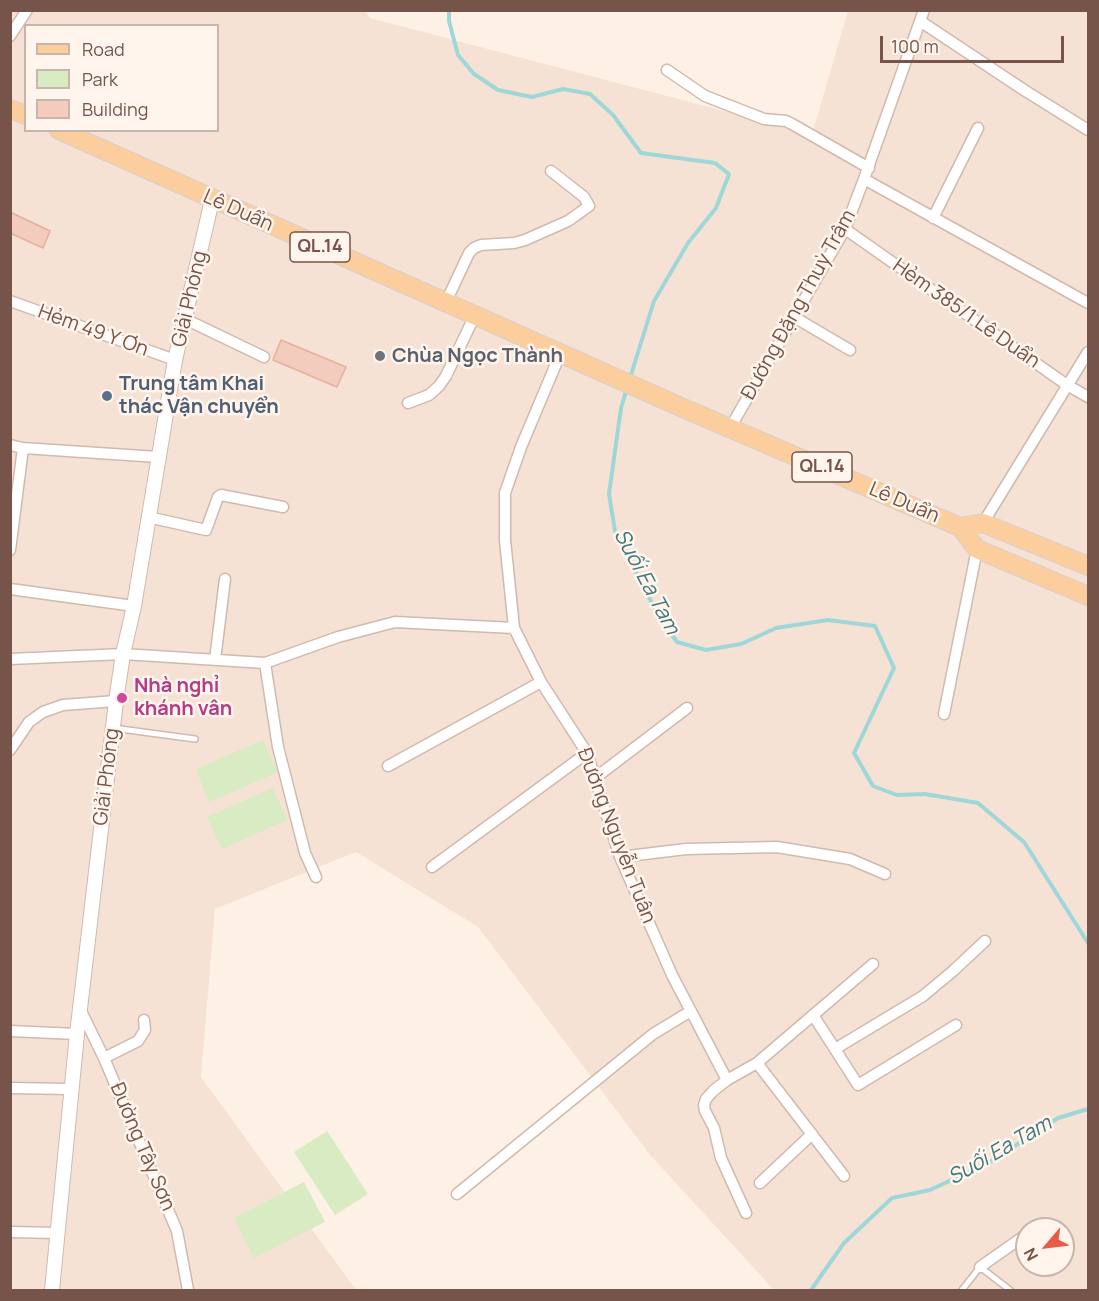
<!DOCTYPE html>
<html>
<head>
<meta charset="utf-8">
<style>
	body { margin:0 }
	#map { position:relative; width:1099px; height:1301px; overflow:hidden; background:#fdf1e6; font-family:Manrope,sans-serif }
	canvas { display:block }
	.frame { position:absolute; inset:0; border:12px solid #76544a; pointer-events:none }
	.legend { position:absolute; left:24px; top:24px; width:195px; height:108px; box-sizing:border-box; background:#fff5ec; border:2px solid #c8b5ab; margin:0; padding:8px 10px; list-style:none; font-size:18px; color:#76544a }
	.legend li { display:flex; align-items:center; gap:12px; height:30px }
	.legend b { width:30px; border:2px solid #c8b5ab }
	.north { position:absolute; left:1015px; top:1217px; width:60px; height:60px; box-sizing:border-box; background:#fff5ec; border:2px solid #c8b5ab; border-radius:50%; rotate:242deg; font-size:16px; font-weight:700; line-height:24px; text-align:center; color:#76544a }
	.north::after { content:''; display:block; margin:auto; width:21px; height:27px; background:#e95a49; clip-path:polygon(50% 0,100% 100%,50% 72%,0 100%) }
	.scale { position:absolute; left:880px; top:36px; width:184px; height:27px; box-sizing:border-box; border:3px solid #76544a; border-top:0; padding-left:8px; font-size:18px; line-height:21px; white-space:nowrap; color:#76544a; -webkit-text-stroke:4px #fff5ec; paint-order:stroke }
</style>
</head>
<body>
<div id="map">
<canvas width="1099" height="1301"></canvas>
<div class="frame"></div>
<ul class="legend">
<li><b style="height:8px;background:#fcce9d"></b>Road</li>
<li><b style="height:16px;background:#d8ebc3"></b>Park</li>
<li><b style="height:16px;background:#f3ccbd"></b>Building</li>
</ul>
<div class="north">N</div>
<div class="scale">100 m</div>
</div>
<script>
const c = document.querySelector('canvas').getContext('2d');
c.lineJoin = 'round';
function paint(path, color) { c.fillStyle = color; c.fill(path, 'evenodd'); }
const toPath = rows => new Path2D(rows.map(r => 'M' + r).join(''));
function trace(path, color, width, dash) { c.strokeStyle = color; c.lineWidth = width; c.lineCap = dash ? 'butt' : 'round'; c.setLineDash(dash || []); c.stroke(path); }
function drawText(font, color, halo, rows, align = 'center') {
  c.font = font + ' Manrope,sans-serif'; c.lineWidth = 5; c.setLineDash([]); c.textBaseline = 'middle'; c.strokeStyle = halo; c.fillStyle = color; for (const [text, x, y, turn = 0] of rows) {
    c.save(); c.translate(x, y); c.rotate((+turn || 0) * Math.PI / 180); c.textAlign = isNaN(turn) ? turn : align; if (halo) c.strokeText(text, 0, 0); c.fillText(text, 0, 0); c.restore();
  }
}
const residential = toPath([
	[10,11,365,11,370,18,812,134,848,11,1088,11,1088,1290,774,1290,651,1156,478,927,356,852,215,909,201,1077,356,1290,11,1290],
	[26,26,218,26,218,130,26,130],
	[1027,1229,1063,1229,1063,1265,1027,1265]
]);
const green = toPath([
	[263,740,278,772,209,802,196,769],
	[273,788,287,820,222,849,207,817],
	[327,1131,368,1194,335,1215,294,1152],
	[304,1182,325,1222,254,1258,234,1218]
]);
const stream = toPath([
	[449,10,449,21,458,55,474,74,498,90,532,97,563,89,590,94,613,115,641,153,715,163,729,174,716,208,688,243,654,301,630,378],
	[627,388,621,408,609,494,615,531,658,615,677,642,706,650,741,644,776,628,828,620,875,626,894,668,854,753,873,786,897,795,925,794,978,803,1024,842,1088,943],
	[811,1290,844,1243,892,1198,930,1190,990,1162,1058,1118,1088,1109]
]);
const building = toPath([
	[10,212,50,231,43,248,10,233,10,212],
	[281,340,346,367,337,387,273,360,281,340]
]);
const service = toPath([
	[113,728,195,739],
	[962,1290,980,1267,1010,1290]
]);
const minor = toPath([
	[920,21,1024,90,1088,130],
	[10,36,27,10],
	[667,70,705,96,764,119,786,121,792,124,869,168],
	[864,179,1088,303],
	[933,218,978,128],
	[845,229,1067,385,1088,397],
	[10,301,175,360],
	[446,302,469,253,474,248,481,245,514,243,525,240,568,221,589,206,584,197,551,171],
	[794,317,850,350],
	[185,319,264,357],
	[561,352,521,447,505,493,505,540,514,628,541,682,587,753,620,857,672,975,727,1080],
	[408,403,429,395,439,386,446,376,475,315],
	[730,428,845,229,864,179,924,10],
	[10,445,23,448,158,457],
	[148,517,206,530,218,497,221,495,283,507],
	[983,523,1088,352],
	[10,550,23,448],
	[10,589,134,606],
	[10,659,123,654,265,663,338,637,395,622,514,628],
	[215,660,225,579],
	[265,663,278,747,305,853,316,877],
	[944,714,977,549],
	[10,750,29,722,43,712,63,705,116,701],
	[388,766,541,682],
	[595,778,687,708],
	[620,857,686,849,777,847,850,859,885,874],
	[432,867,587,753],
	[80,1009,104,1058,177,1231,188,1290],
	[813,1015,858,1085,956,1025],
	[10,1031,77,1034],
	[835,1049,923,996,953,971,985,941],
	[104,1058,138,1041,145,1030,144,1020],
	[757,1063,844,1176],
	[10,1088,71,1089],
	[760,1183,812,1134],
	[457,1194,653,1034,691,1011],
	[746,1213,721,1158,714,1128,705,1111,704,1105,706,1099,713,1091,727,1080,757,1063,873,964],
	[10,1232,58,1233],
	[980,1267,1027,1234]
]);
const tertiary = toPath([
	[52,1290,77,1034,116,701,123,654,134,606,175,360,212,200]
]);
const primary = toPath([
	[10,109,26,115],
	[59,130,683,408,960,527,977,549,1088,596],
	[960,527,983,523,1088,566]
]);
const markers = [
	[380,356,6,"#6b7280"],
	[107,396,6,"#5c6f8a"],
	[122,698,6,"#d1479c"]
];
const shields = [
	[320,247,60],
	[822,467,60]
];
const shieldNames = [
	["QL.14",320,247],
	["QL.14",822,467]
];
const streetNames = [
	["Lê Duẩn",238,211,24],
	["Giải Phóng",190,299,-77],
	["Đường Đặng Thuỳ Trâm",799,305,-61],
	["Hẻm 385/1 Lê Duẩn",966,314,35],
	["Hẻm 49 Y Ơn",93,331,20],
	["Lê Duẩn",904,503,23],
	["Giải Phóng",107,777,-83],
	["Đường Nguyễn Tuân",616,836,69],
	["Đường Tây Sơn",142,1147,67]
];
const worshipNames = [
	["Chùa Ngọc Thành",392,356]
];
const serviceNames = [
	["Trung tâm Khai",119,384],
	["thác Vận chuyển",119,407]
];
const hotelNames = [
	["Nhà nghỉ",134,686],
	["khánh vân",134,709]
];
const waterNames = [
	["Suối Ea Tam",646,582,62],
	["Suối Ea Tam",1000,1151,-30]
];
paint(residential, '#f5e2d4');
paint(green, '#d8ebc3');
trace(stream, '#9fd7d9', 4);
paint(building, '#f3ccbd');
trace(building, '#e6b09d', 1.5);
trace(service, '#d1b9ae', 8);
trace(minor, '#d1b9ae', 13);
trace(tertiary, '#d1b9ae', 16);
trace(primary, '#d9cfcc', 20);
trace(service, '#fff', 5);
trace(minor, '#fff', 10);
trace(tertiary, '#fff', 14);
trace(primary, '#fcce9d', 18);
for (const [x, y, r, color] of markers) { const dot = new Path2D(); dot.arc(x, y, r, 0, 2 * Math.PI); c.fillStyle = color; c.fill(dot); trace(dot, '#fff5ec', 2); }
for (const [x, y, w] of shields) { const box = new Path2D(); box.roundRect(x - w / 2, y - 15, w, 30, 4.5); c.fillStyle = '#fff5ec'; c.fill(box); trace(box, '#76544a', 1.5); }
drawText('bold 18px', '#76544a', null, shieldNames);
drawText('20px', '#76544a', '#fff5ec', streetNames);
drawText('bold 20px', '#5b616d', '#fff5ec', worshipNames, 'left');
drawText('bold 20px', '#4e5e75', '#fff5ec', serviceNames, 'left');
drawText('bold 20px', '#b23c85', '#fff5ec', hotelNames, 'left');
drawText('italic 21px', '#3d787c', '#fff5ec', waterNames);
</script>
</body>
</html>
